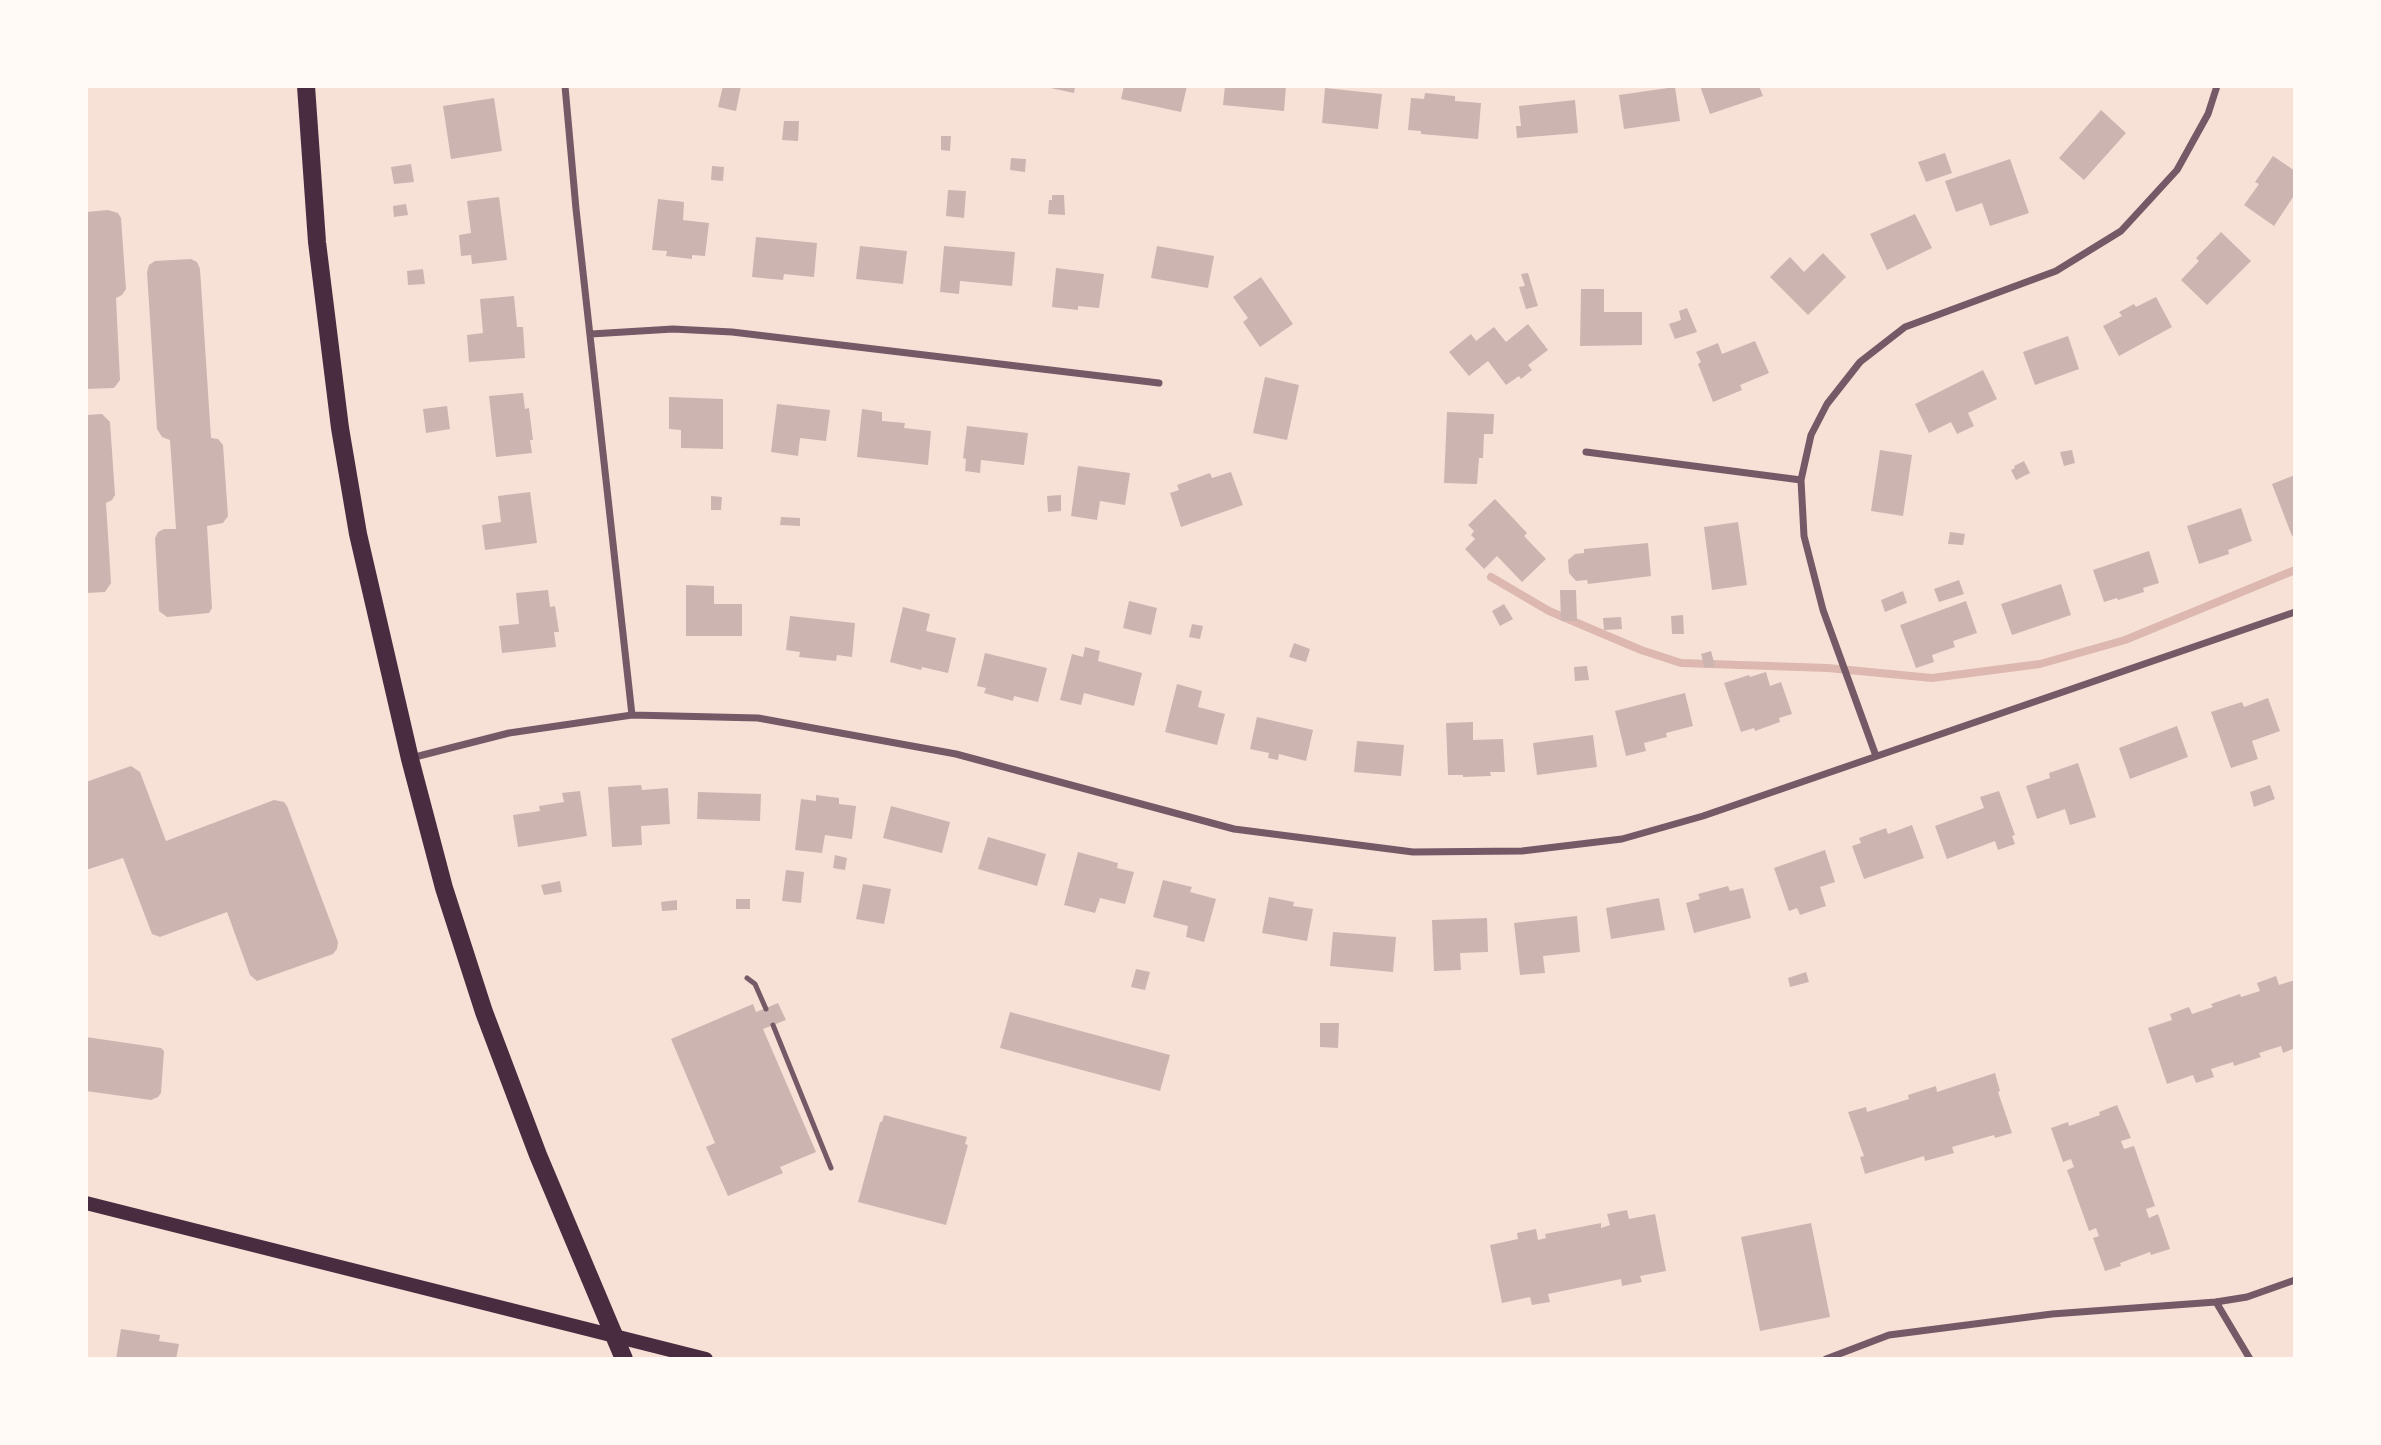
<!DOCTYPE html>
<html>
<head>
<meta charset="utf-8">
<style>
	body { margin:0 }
	#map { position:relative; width:2381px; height:1445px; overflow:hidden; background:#f7e1d7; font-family:"Noto Sans",sans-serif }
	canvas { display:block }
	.frame { position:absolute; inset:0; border:88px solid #fffaf5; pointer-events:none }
</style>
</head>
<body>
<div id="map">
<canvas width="2381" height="1445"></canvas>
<div class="frame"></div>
</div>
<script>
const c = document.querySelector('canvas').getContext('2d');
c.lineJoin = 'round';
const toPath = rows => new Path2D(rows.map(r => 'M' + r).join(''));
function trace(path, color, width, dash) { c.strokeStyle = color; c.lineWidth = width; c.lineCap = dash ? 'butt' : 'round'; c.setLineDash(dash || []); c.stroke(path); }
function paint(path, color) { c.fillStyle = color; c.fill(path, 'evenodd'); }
const stream = toPath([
	[1491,577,1549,611,1641,650,1681,663,1828,668,1932,678,2040,664,2125,640,2295,570]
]);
const building = toPath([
	[723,86,741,86,736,111,718,107],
	[1041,86,1075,86,1074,93],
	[1124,86,1187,86,1181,112,1121,99],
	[1225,86,1286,86,1284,111,1223,105],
	[1700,86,1759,86,1763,96,1710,114],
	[1675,87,1680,121,1624,129,1619,95],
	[1325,88,1382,94,1378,129,1322,123],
	[1425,93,1455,96,1455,101,1481,103,1478,139,1421,134,1421,131,1408,130,1411,98,1424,99],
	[494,98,502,151,451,159,443,106],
	[1575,100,1578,133,1517,138,1516,126,1521,126,1519,106],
	[2101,110,2126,133,2084,180,2059,158],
	[784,121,799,121,798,141,782,140],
	[941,136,951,136,950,151,941,150],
	[1945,153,1952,173,1926,182,1918,162],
	[2273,156,2295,171,2295,194,2274,226,2244,205,2259,184,2255,182],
	[1011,158,1026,159,1025,172,1010,170],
	[2010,159,2029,213,1990,226,1982,203,1956,212,1945,181],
	[411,164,414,182,394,184,391,167],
	[712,166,724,167,723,181,711,180],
	[948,190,966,191,964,218,946,216],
	[1052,195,1064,195,1065,215,1048,214,1049,200,1052,200],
	[499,197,507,260,472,264,471,255,461,256,459,235,471,233,467,201],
	[658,199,684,202,683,220,709,223,705,256,692,255,692,259,666,256,667,251,652,250],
	[406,204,408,215,394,217,393,206],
	[108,210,118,213,121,218,126,289,122,295,116,298,120,380,114,388,86,389,86,212],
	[1915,214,1932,248,1887,270,1870,234],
	[2221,232,2251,261,2207,305,2181,280,2199,261,2196,258],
	[756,237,817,243,814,277,784,274,783,280,752,277],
	[860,246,907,251,903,284,856,279],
	[944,246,1015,252,1012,286,960,281,959,294,940,292],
	[1157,246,1214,256,1208,288,1151,278],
	[1823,253,1846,277,1808,315,1770,277,1790,257,1804,272],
	[191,259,197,262,200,269,211,438,218,439,223,445,228,516,223,523,207,526,212,608,209,613,167,617,159,611,155,538,158,532,164,529,176,529,170,440,162,437,157,429,147,272,149,265,155,261],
	[1056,268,1104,274,1099,308,1078,306,1078,310,1052,307],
	[423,269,425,284,408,285,407,271],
	[1528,273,1538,306,1526,309,1519,287,1525,286,1521,274],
	[1261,277,1293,324,1260,347,1243,322,1248,318,1233,297],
	[1581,289,1604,289,1604,312,1642,312,1642,345,1580,346],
	[514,296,517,327,523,327,525,358,469,362,467,335,483,333,480,299],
	[2156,297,2172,327,2119,356,2103,326,2122,316,2119,312,2134,304,2136,307],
	[1687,308,1697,332,1675,339,1669,324,1681,320,1679,311],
	[1528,324,1548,350,1528,365,1532,370,1521,379,1519,376,1506,385,1488,361,1469,376,1449,352,1471,334,1476,341,1494,327,1506,342],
	[2068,336,2079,369,2035,385,2023,352],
	[1755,341,1769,373,1740,385,1742,390,1713,402,1698,364,1701,362,1696,352,1718,343,1722,354],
	[1983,370,1997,399,1968,413,1974,426,1957,434,1951,422,1929,433,1915,404],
	[1265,377,1299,385,1287,440,1253,433],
	[523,393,525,409,529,408,533,440,530,440,532,453,496,457,489,396],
	[669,397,723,399,723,449,681,448,681,430,669,429],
	[777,404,830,410,826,441,800,438,798,456,771,452],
	[447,406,450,429,426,433,423,409],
	[862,409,882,412,882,421,905,423,904,428,931,431,928,465,857,457],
	[1447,412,1494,414,1493,434,1484,434,1483,458,1479,458,1477,484,1444,483],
	[102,414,110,422,115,495,112,500,106,503,111,583,105,592,86,593,86,415],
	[967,426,1028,433,1024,465,981,460,980,473,965,471,966,459,963,458],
	[1880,450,1912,455,1903,516,1871,511],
	[2072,450,2075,463,2064,466,2060,452],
	[2024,461,2030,473,2016,480,2011,470,2015,468,2014,466],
	[1078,466,1130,473,1125,505,1100,501,1097,520,1071,516],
	[1231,472,1243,505,1181,527,1170,493,1179,490,1177,485,1210,473,1212,478],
	[2295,475,2295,534,2292,536,2272,484],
	[530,492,537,543,485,550,482,525,501,522,498,496],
	[1061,495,1061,511,1048,512,1047,496],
	[711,496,722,497,721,510,711,510],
	[1495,499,1527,533,1524,536,1546,559,1522,582,1497,556,1484,569,1465,549,1475,539,1471,535,1474,531,1468,525],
	[2241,508,2252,541,2228,550,2229,554,2199,564,2187,526],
	[781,517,800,518,800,526,780,525],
	[1738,522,1747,585,1712,590,1704,527],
	[1950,532,1965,534,1963,545,1948,544],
	[1648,543,1651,576,1588,584,1587,580,1576,581,1569,573,1568,560,1575,554,1584,553,1584,549],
	[2149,551,2159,583,2143,588,2144,592,2118,600,2117,598,2104,602,2093,570],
	[1959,580,1964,594,1939,602,1934,589],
	[2061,584,2071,615,2012,635,2001,604],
	[686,585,714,586,714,604,742,604,742,636,686,636],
	[548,590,550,607,555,606,559,632,554,632,556,647,502,653,499,626,519,624,516,593],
	[1560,590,1576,590,1577,621,1561,621],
	[1903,591,1907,603,1885,612,1881,600],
	[1129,601,1157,608,1151,635,1123,628],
	[1966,601,1977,633,1953,641,1955,647,1932,655,1934,662,1916,668,1900,625],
	[1504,604,1513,619,1500,626,1492,611],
	[903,607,930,614,926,631,956,638,948,673,922,667,921,670,890,662],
	[1683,615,1684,634,1672,634,1671,616],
	[790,616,855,623,852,657,837,655,836,661,799,657,800,652,786,650],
	[1621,617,1622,629,1604,630,1603,618],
	[1192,624,1203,626,1200,639,1189,637],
	[1294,643,1310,649,1306,662,1289,657],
	[1085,647,1100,651,1098,661,1142,673,1134,706,1084,693,1081,705,1060,700,1072,654,1083,657],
	[1711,651,1715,666,1705,668,1701,654],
	[985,653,1047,668,1038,702,1014,696,1013,701,984,693,986,688,977,686],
	[1587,666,1589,680,1575,681,1574,667],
	[1766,672,1770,686,1781,682,1792,714,1779,718,1780,722,1755,731,1754,728,1741,732,1724,683,1749,675,1750,677],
	[1177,684,1202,691,1198,707,1225,714,1217,745,1165,732],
	[1685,693,1693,726,1666,733,1667,737,1644,743,1646,751,1626,756,1615,711],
	[2268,698,2280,731,2252,741,2258,759,2231,768,2211,712,2242,702,2244,707],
	[1257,717,1313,730,1306,761,1279,754,1278,760,1268,758,1269,753,1250,749],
	[1473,722,1473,740,1503,739,1505,772,1490,772,1491,776,1463,777,1463,775,1448,775,1446,723],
	[2177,726,2188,757,2130,779,2119,748],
	[1593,735,1597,767,1537,775,1533,743],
	[1357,741,1404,745,1401,776,1354,772],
	[2078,763,2096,817,2070,825,2065,809,2037,819,2026,786,2050,778,2049,773],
	[131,766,140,772,166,841,274,800,284,802,287,806,338,942,337,949,333,954,257,981,250,975,227,912,160,937,152,934,123,858,86,870,86,782],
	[641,785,642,790,668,788,670,824,641,826,642,845,612,847,608,787],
	[2270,785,2275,799,2254,807,2250,792],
	[580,791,587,836,518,847,513,815,540,811,539,806,564,802,562,793],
	[1999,791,2015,835,2012,836,2015,844,1998,850,1995,841,1947,859,1935,826,1984,808,1980,797],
	[698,792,761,794,760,821,697,819],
	[816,795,839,798,839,804,856,806,852,839,825,835,822,853,795,850,801,799,816,801],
	[891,806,950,822,942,853,883,838],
	[1912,825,1924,858,1864,879,1852,846,1861,843,1859,838,1886,828,1888,834],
	[988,837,1046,854,1037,886,978,869],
	[1825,850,1835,882,1820,887,1826,906,1800,915,1797,908,1789,911,1774,868],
	[1078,852,1118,863,1117,868,1134,872,1125,904,1100,898,1095,913,1064,905],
	[835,855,847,858,845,870,833,868],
	[786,870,804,872,801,903,782,901],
	[1163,880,1192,887,1190,892,1216,899,1204,942,1186,937,1188,926,1153,917],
	[560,881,562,892,544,895,541,885],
	[863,884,891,889,884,924,856,919],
	[1728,886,1730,891,1743,888,1751,918,1694,933,1686,903,1700,899,1698,894],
	[1269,897,1294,902,1293,906,1313,909,1307,941,1262,933],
	[1659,898,1665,930,1611,939,1606,908],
	[736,899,750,899,750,909,736,909],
	[677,900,677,910,662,911,661,902],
	[1577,916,1580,952,1543,956,1545,973,1520,975,1514,923],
	[1487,918,1488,952,1460,953,1461,970,1434,971,1432,920],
	[1333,932,1396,937,1393,972,1330,966],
	[1136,969,1150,972,1145,990,1131,987],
	[1806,972,1809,982,1790,987,1788,978],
	[2276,976,2279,985,2295,980,2295,1048,2283,1053,2281,1046,2259,1053,2261,1057,2234,1066,2233,1062,2211,1069,2214,1077,2196,1083,2193,1075,2167,1084,2148,1028,2172,1020,2170,1014,2189,1007,2192,1014,2213,1007,2211,1004,2240,994,2241,997,2260,991,2257,983],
	[778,1003,786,1020,763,1029,816,1152,780,1167,783,1173,728,1196,706,1147,715,1143,671,1039,753,1004,756,1012],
	[1010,1012,1170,1055,1160,1091,1000,1048],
	[1320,1023,1339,1023,1338,1048,1320,1047],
	[86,1037,161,1048,164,1051,161,1093,158,1097,151,1100,86,1091],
	[1995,1073,2000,1091,1998,1092,2012,1133,1995,1138,1994,1135,1952,1147,1954,1153,1925,1161,1924,1156,1865,1174,1860,1157,1864,1156,1848,1112,1866,1107,1867,1112,1909,1099,1908,1095,1936,1086,1937,1092],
	[2117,1105,2131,1138,2121,1141,2124,1149,2134,1146,2155,1206,2146,1209,2149,1218,2158,1214,2170,1249,2151,1255,2150,1252,2120,1263,2121,1266,2105,1271,2093,1238,2099,1236,2096,1228,2089,1231,2067,1170,2074,1167,2071,1159,2063,1162,2051,1128,2068,1122,2069,1126,2100,1115,2099,1112],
	[884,1115,967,1137,965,1144,968,1145,946,1225,858,1202,880,1122,882,1122],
	[1627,1210,1629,1219,1655,1214,1666,1271,1640,1276,1642,1282,1622,1286,1621,1279,1548,1294,1550,1302,1532,1305,1530,1297,1502,1303,1490,1245,1518,1239,1517,1233,1536,1229,1538,1240,1546,1238,1545,1234,1601,1223,1601,1228,1610,1225,1607,1214],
	[1811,1223,1830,1317,1760,1331,1741,1237],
	[121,1329,160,1335,159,1341,179,1344,176,1359,116,1359]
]);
const service = toPath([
	[747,978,755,984,766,1009],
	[773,1025,831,1168]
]);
const minor = toPath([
	[565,86,576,209,632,715],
	[591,334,673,329,732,332,1159,383],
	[1586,452,1801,480],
	[1876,756,1823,610,1804,536,1801,480,1811,435,1827,404,1860,362,1905,327,2056,271,2121,231,2177,170,2208,114,2217,86],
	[411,758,509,733,632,715,758,718,956,754,1234,829,1413,852,1522,851,1622,839,1703,816,2295,612],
	[2216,1302,2250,1359],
	[1826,1359,1889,1335,2052,1314,2216,1302,2247,1297,2295,1280]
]);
const secondary = toPath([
	[86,1203,706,1359]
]);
const primary = toPath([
	[306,86,317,242,340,428,358,534,410,759,444,888,484,1012,538,1155,624,1359]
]);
trace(stream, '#dcb8b0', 8);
paint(building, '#ccb4b1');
trace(service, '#755966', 5);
trace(minor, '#755966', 7);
trace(secondary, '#4a2c40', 14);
trace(primary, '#4a2c40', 18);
</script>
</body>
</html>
